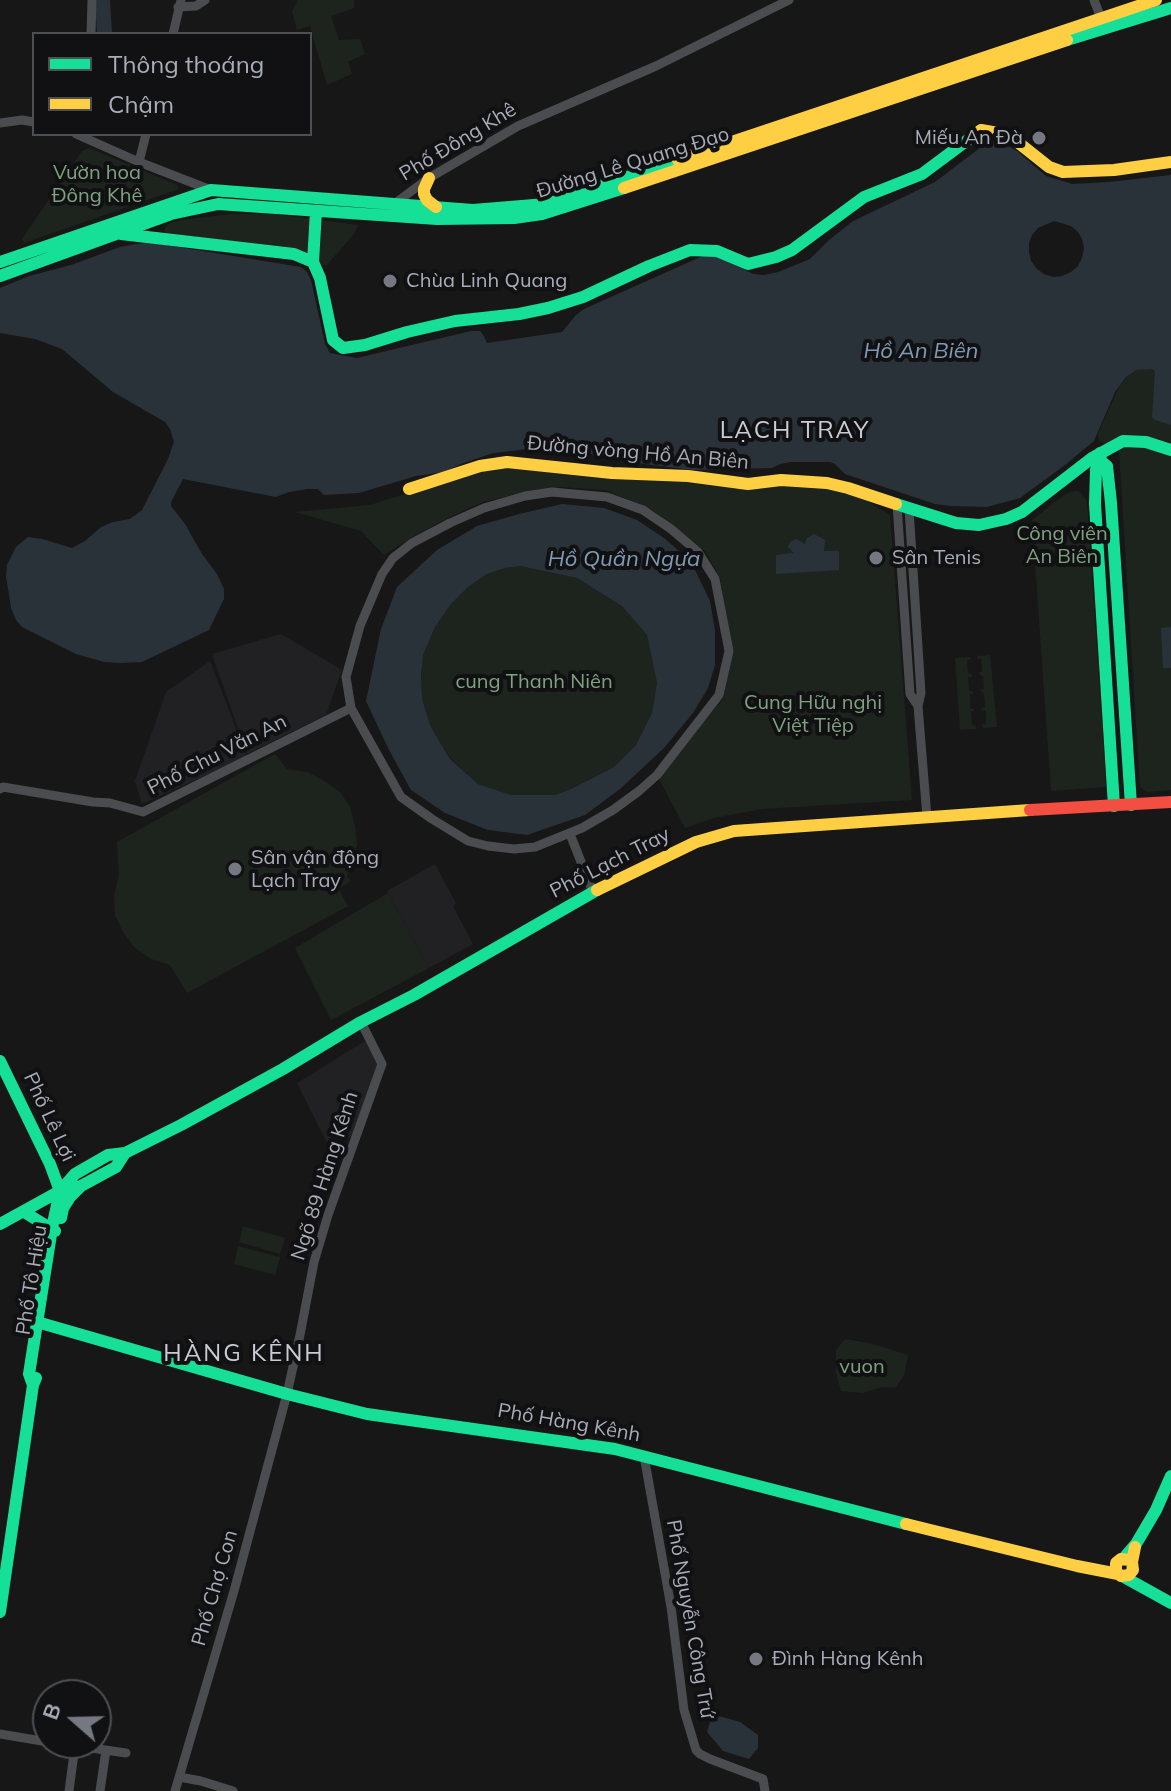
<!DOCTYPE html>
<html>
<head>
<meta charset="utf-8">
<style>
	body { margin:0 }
	#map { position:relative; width:1171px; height:1791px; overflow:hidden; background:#171717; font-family:Mulish,sans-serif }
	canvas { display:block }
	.legend { position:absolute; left:32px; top:32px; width:280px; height:104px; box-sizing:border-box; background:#111113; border:2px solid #4d4f55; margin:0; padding:10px 14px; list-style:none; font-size:24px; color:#a8adb8 }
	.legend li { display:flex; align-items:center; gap:16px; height:40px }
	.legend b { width:40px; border:2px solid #4d4f55 }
	.north { position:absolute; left:32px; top:1679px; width:80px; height:80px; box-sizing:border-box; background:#111113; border:2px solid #4d4f55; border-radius:50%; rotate:290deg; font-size:22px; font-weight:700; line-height:32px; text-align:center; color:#a8adb8 }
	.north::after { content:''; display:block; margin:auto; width:28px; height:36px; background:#757880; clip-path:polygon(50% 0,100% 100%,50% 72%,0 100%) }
</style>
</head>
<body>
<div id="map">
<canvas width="1171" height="1791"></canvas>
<ul class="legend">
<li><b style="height:10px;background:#16e098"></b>Thông thoáng</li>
<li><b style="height:10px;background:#ffcf43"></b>Chậm</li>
</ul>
<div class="north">B</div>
</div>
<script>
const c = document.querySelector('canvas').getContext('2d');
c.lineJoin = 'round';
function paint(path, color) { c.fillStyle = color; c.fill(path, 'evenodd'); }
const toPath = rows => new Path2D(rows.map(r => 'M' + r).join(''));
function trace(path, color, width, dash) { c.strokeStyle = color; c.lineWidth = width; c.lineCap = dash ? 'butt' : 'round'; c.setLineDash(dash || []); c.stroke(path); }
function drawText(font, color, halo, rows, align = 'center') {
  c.font = font + ' Mulish,sans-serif'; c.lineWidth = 8; c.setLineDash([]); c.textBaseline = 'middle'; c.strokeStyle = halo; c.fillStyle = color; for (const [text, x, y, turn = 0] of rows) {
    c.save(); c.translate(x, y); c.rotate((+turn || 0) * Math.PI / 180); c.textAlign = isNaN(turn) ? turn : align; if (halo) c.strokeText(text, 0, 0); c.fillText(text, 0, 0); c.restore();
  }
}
const built = toPath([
	[281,634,342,670,326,715,247,754,212,654],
	[210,661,247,757,142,804,135,781,166,692],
	[435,864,456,903,453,906,473,944,429,968,387,891],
	[365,1041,380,1065,356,1134,330,1149,297,1083]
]);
const green = toPath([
	[296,0,354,0,354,8,331,16,339,40,360,39,365,54,348,62,352,74,327,85,310,26,297,30,292,11,297,2],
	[89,148,177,185,179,189,24,243,22,240,24,236,82,151],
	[231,214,274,214,358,225,354,234,326,266,320,263,316,256,289,247,169,235,164,231,166,226,170,223,181,220],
	[1137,363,1158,365,1171,421,1171,790,1147,792,1140,787,1119,451,1099,441,1098,434,1118,389],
	[507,462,830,485,856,494,890,515,912,800,762,809,714,818,685,828,657,775,723,699,731,651,720,578,706,552,679,530,651,509,605,490,560,487,524,492,483,502,450,517,414,536,384,555,361,531,295,512,370,505],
	[1076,491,1080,492,1087,501,1106,787,1051,791,1032,520,1060,498,1070,492],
	[520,566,577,578,622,606,647,635,657,683,652,713,636,745,614,767,571,789,555,795,511,795,478,784,451,759,430,725,422,698,421,676,423,655,435,627,451,604,468,587,487,574,505,568],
	[990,655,997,727,983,728,982,724,986,724,986,711,981,710,981,708,985,707,984,693,981,692,980,689,984,689,983,676,980,675,980,672,982,672,981,659,978,659,978,656],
	[970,657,971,659,967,660,968,673,972,674,972,677,968,677,969,691,973,691,973,694,970,694,970,708,974,709,974,711,971,711,972,725,976,726,976,729,960,730,955,658],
	[275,754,287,769,307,772,323,780,340,792,350,807,355,826,357,845,353,862,347,877,351,881,339,889,348,906,187,993,170,965,151,959,134,947,123,932,115,915,114,895,119,875,117,842],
	[388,893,429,968,331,1020,295,948],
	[243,1226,285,1238,280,1254,239,1242],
	[238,1246,280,1257,275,1275,234,1264],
	[845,1339,869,1343,908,1355,904,1376,895,1388,882,1387,863,1393,841,1391,836,1373,836,1350]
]);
const water = toPath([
	[95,0,110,0,112,34,97,34],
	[989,141,1001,142,1017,151,1046,176,1072,184,1109,182,1171,175,1171,425,1155,420,1152,417,1155,371,1152,369,1136,370,1126,377,1115,392,1094,441,1065,465,1020,498,987,507,951,506,935,504,845,474,835,464,830,462,791,462,780,464,772,468,693,470,612,460,576,450,546,447,493,453,461,464,444,472,416,476,359,493,324,495,318,489,307,489,289,492,276,497,183,479,171,502,171,506,185,524,202,554,217,574,224,589,224,599,209,630,142,662,121,663,104,662,76,654,22,627,16,620,11,608,6,576,7,565,16,547,28,537,42,539,72,548,85,541,101,527,113,522,130,519,142,510,168,459,174,442,170,429,165,422,113,392,62,349,35,339,0,333,0,288,29,276,71,265,120,247,147,242,301,267,307,272,311,280,325,344,330,353,357,358,471,331,480,331,484,336,487,343,562,332,576,315,584,309,705,255,719,257,753,274,764,275,778,272,810,259,829,240,853,221,935,182],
	[1054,221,1071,226,1078,232,1082,239,1084,248,1082,258,1078,266,1071,272,1062,276,1053,277,1044,274,1037,269,1031,261,1029,252,1029,243,1032,235,1038,228],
	[562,504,604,508,637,520,664,538,680,552,695,570,710,601,715,630,715,665,708,688,693,713,664,748,620,789,585,815,527,835,488,830,445,813,411,790,389,750,366,701,381,629,397,587,437,550,477,526,519,514],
	[520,566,577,578,622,606,647,635,657,683,652,713,636,745,614,767,571,789,555,795,511,795,478,784,450,759,430,725,422,698,421,676,423,655,435,627,451,604,468,587,487,574,505,568],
	[814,534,825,540,824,551,839,551,839,570,776,574,776,555,794,553,788,547,790,542,796,539,805,544,807,538],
	[1171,627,1171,668,1163,668,1161,628],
	[719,1716,740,1722,758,1735,758,1748,749,1759,723,1751,707,1732,710,1722]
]);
const street = toPath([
	[1094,0,1101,18],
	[178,7,196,6,205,0],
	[91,34,92,0],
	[173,34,181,0],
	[0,123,22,120,34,122],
	[76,134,139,162,211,190],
	[139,162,146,134],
	[394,204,429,178,518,126,656,66,789,0],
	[552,492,607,497,643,510,671,529,698,552,715,579,729,651,719,695,657,775,639,791,613,810,582,828,535,847,514,849,488,846,468,841,432,819,401,797,351,708,346,677,360,626,382,574,393,558,412,543,450,523,484,508,525,496,552,492],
	[897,505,910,694,918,706],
	[909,509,921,693,918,706,927,817],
	[0,789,3,787,93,802,110,803,143,812,351,708],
	[570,834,593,892],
	[644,1456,671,1607,684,1710,696,1750,700,1754,710,1759,763,1779,765,1791],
	[0,1734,48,1742],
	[57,1743,126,1753],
	[179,1777,201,1781,233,1791],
	[69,1791,75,1746],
	[100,1791,106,1750],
	[175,1791,234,1591,287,1394,300,1335,314,1262,328,1215,382,1064,361,1022]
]);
const fast = toPath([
	[1067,40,1171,8],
	[316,211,313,262,320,278,333,340,343,348,365,345,407,332,455,321,519,314,548,308,583,297,649,266,690,250,717,251,748,264,776,257,792,250,864,197,922,174,977,133],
	[121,234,294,254,313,262],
	[0,262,211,190,473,210,546,204,678,160],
	[0,276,171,214,218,204,437,219,514,218,542,214,624,188],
	[1100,453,1101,461,1096,470,1095,504,1114,806],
	[1101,461,1107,466,1111,503,1131,805],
	[896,504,956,523,979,525,1006,519,1022,512,1092,458,1123,441,1146,442,1171,450],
	[0,1061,50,1164,60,1191],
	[24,1212,55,1231],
	[61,1218,63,1208,70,1197,81,1186],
	[0,1224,60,1191,81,1186,116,1167,125,1153],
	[37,1322,287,1394,367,1414,615,1449,906,1524],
	[33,1385,29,1374,52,1228,60,1191,75,1174,108,1155,125,1153,181,1125,283,1069,361,1022,414,995,597,890],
	[1124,1558,1136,1544,1156,1510,1171,1476],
	[1124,1577,1171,1603],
	[0,1612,33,1385,36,1378]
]);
const slow = toPath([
	[977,133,981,130,998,133,1015,140,1049,167,1063,172,1114,170,1171,162],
	[678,160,1156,0],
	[429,178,424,189,424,194,427,200,436,207],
	[624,188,1067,40],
	[409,489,480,466,507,462,612,473,688,476,748,484,781,480,827,483,848,488,896,504],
	[597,890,696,842,734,831,1030,810],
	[906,1524,1077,1566,1118,1574],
	[1129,1560,1121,1559,1116,1563,1116,1572,1121,1576,1129,1575,1133,1570,1132,1562,1135,1547]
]);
const jam = toPath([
	[1030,810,1171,802]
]);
const markers = [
	[1039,138,8,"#757880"],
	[390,281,8,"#757880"],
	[876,558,8,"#757880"],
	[235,869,8,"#757880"],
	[756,1659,8,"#757880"]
];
const poiNames = [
	["Miếu An Đà",1023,138,"right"],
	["Chùa Linh Quang",406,281],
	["Sân Tenis",892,558],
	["Sân vận động",251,858],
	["Lạch Tray",251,881],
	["Đình Hàng Kênh",772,1659]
];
const streetNames = [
	["Phố Đông Khê",458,142,-31],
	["Đường Lê Quang Đạo",633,163,-17],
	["Đường vòng Hồ An Biên",638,453,5],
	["Phố Chu Văn An",217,755,-27],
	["Phố Lạch Tray",610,863,-27],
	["Phố Lê Lợi",49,1117,65],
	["Ngõ 89 Hàng Kênh",325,1176,-72],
	["Phố Tô Hiệu",32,1280,-81],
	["Phố Hàng Kênh",569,1423,10],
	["Phố Chợ Con",215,1588,-74],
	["Phố Nguyễn Công Trứ",690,1619,80]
];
const parkNames = [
	["Vườn hoa",97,173],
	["Đông Khê",97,196],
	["Công viên",1062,534],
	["An Biên",1062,557],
	["cung Thanh Niên",534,682],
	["Cung Hữu nghị",813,703],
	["Việt Tiệp",813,726],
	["vuon",862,1367]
];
const waterNames = [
	["Hồ An Biên",921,351],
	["Hồ Quần Ngựa",624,559]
];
const quarterNames = [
	["LẠCH TRAY",795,431],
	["HÀNG KÊNH",244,1354]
];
paint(built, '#212123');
paint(green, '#1d241e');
paint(water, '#2a3239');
trace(street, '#4b4c50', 9);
trace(fast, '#16e098', 12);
trace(slow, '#ffcf43', 12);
trace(jam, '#f24e42', 12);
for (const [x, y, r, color] of markers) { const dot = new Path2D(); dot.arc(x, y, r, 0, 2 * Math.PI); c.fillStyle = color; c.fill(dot); trace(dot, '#111113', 3); }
drawText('20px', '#a8adb8', '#111113', poiNames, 'left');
drawText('20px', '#a8adb8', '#111113', streetNames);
drawText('20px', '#7fa381', '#111113', parkNames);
drawText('italic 22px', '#7f9bb3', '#111113', waterNames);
c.letterSpacing = '2px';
drawText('24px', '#c9ccd4', '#111113', quarterNames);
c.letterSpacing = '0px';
</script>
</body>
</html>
